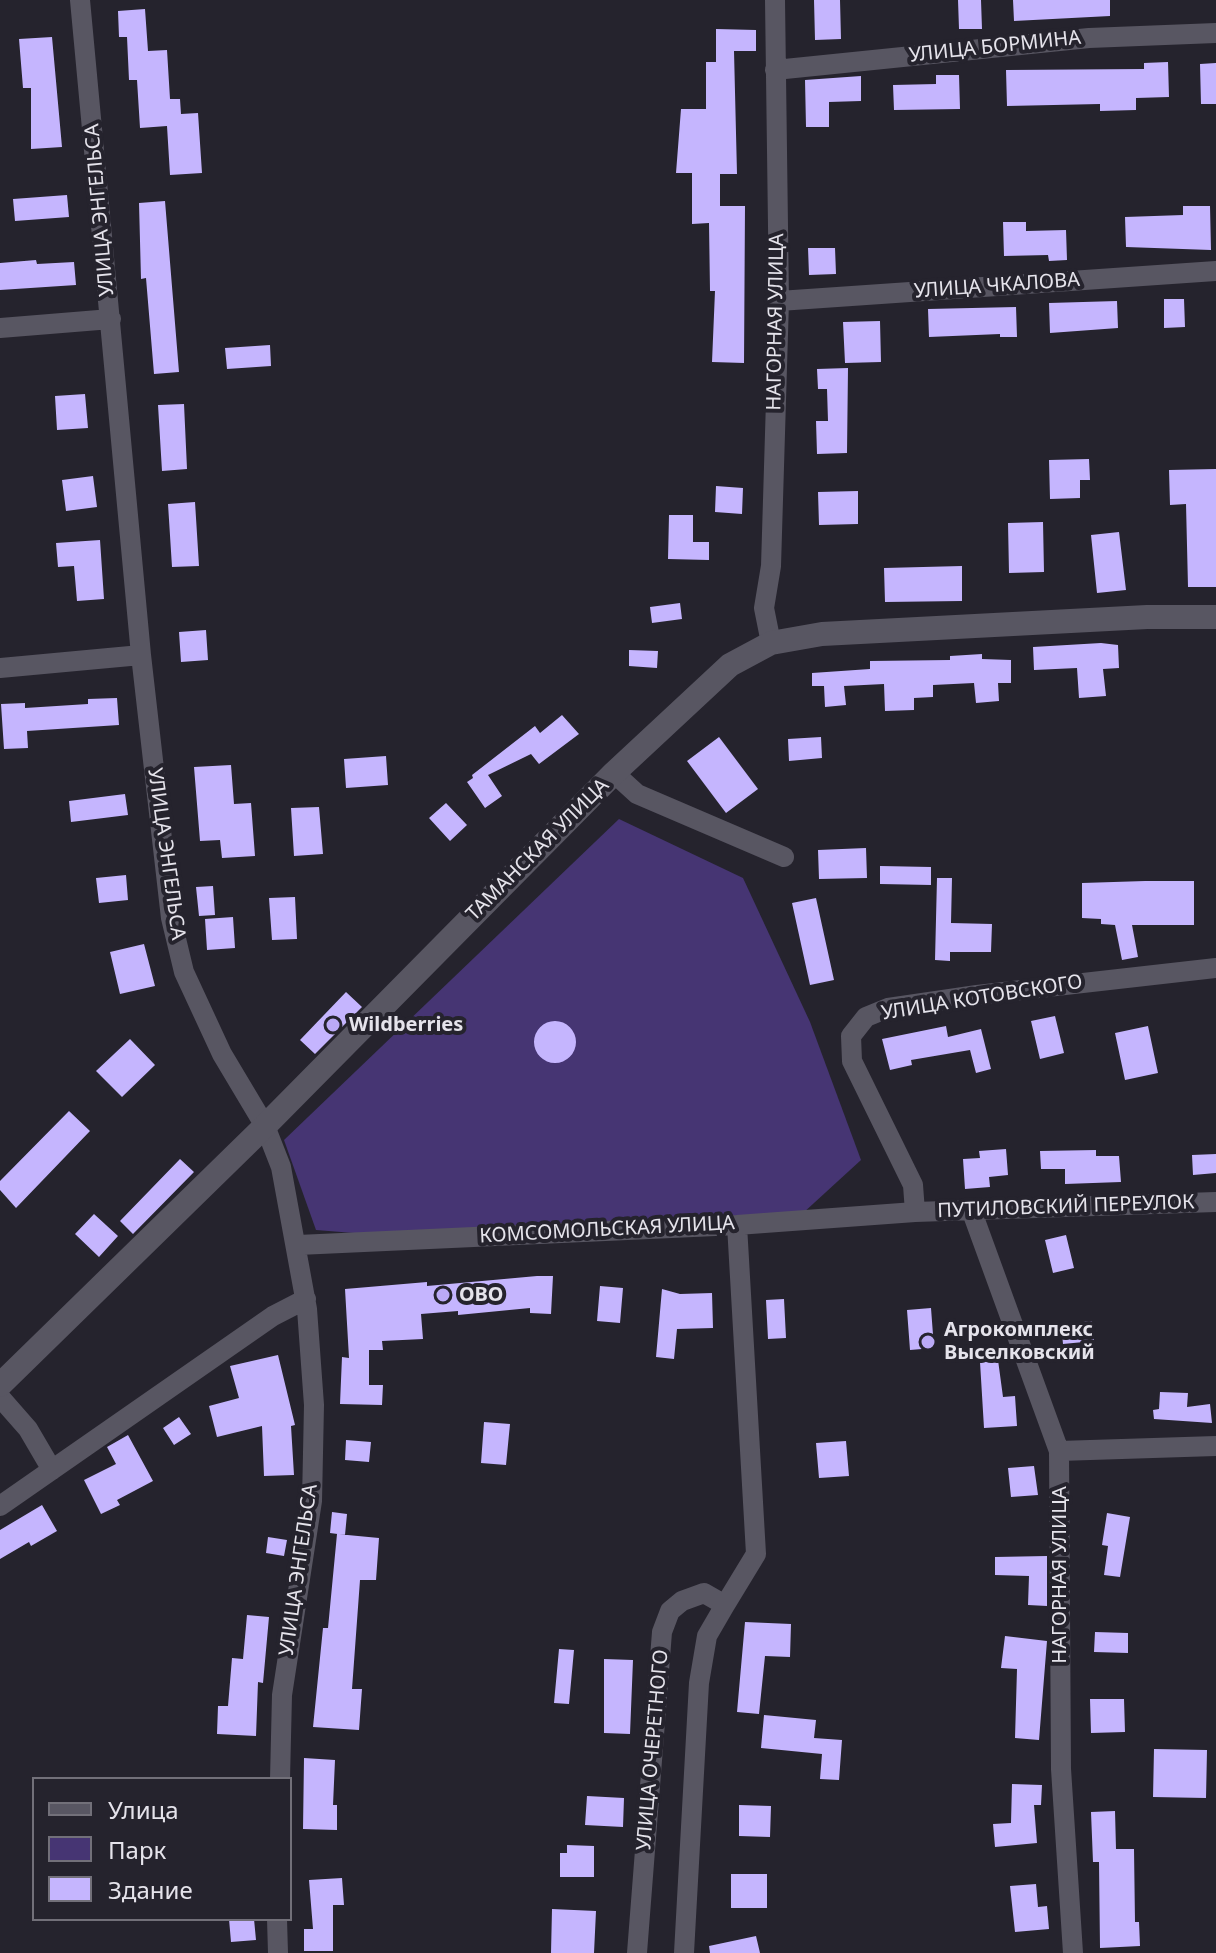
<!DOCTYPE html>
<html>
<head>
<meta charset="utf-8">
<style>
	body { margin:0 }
	#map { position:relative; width:1216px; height:1953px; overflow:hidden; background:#25232d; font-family:"Noto Sans",sans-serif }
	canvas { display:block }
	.legend { position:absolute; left:32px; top:1777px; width:260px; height:144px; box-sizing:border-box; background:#25232d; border:2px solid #727079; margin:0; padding:10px 14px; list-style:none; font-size:24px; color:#e5e3eb }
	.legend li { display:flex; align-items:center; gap:16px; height:40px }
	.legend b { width:40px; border:2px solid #727079 }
</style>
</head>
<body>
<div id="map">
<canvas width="1216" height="1953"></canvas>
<ul class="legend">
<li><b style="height:10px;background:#585662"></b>Улица</li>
<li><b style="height:22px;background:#463573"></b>Парк</li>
<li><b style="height:22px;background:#c5b5fe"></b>Здание</li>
</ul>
</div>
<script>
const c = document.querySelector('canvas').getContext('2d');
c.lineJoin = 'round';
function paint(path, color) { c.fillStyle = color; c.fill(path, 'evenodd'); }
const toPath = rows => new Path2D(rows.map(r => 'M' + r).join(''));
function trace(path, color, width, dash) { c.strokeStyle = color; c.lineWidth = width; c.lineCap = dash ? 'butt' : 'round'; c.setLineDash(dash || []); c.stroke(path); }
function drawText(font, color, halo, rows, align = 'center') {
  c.font = font + ' "Noto Sans",sans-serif'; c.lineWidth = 8; c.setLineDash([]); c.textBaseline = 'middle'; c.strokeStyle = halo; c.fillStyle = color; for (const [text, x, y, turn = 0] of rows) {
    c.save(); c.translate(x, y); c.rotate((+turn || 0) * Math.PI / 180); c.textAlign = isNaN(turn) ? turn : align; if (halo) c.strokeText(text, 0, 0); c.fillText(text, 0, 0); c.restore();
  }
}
const green = toPath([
	[619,819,743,878,810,1022,861,1160,802,1214,379,1235,316,1230,284,1140]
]);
const building = toPath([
	[814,0,840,0,841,39,815,40],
	[958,0,981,0,982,29,959,29],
	[1013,0,1110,0,1110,16,1014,21],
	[145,9,148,51,167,50,170,99,180,99,181,114,198,113,202,173,170,175,167,126,140,128,137,80,129,80,127,37,119,37,118,11],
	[716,29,756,30,756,51,734,51,737,174,720,174,720,206,745,206,744,363,712,362,715,291,710,291,709,223,692,224,692,173,676,173,681,109,706,109,706,62,716,62],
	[52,37,62,147,31,149,31,88,23,88,19,39],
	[1168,62,1169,97,1136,98,1136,110,1100,111,1100,104,1007,106,1006,70,1144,69,1144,63],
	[1216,63,1216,104,1201,104,1200,64],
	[936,75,959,75,960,109,894,110,893,85,936,84],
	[861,76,861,101,829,102,829,127,806,127,805,80],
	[67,195,69,217,15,221,13,199],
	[165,201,179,372,154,374,146,278,141,279,139,203],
	[1183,206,1210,206,1211,250,1126,247,1125,217,1183,215],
	[1003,222,1026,222,1026,231,1066,230,1067,260,1049,261,1048,255,1004,256],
	[808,248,835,248,836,274,809,275],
	[36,260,37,264,74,262,76,285,0,290,0,263],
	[1164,299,1184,299,1185,327,1164,328],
	[1117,301,1118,328,1050,333,1049,303],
	[1016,307,1017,337,1000,337,1000,334,929,337,928,309],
	[880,321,881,362,845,363,843,322],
	[270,345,271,366,227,369,225,348],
	[848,368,847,453,817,454,816,421,828,421,827,389,818,389,817,369],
	[85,394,88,428,57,430,55,396],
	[184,404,187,469,162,471,158,405],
	[1089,459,1090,480,1080,480,1080,498,1050,499,1049,460],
	[1216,469,1216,587,1188,587,1186,504,1170,505,1169,470],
	[93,476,97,507,66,511,62,480],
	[716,486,743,488,742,514,715,512],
	[858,491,858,524,819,525,818,492],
	[195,502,199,566,172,567,168,504],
	[669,515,693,515,693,542,709,542,709,560,668,559],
	[1043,522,1044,572,1009,573,1008,523],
	[1119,532,1126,590,1097,593,1091,535],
	[100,540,104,599,77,601,74,566,58,567,56,543],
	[962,566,962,601,885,602,884,568],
	[680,603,682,619,652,623,650,607],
	[206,630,208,660,181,662,179,632],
	[1101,643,1118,645,1119,668,1103,669,1106,696,1079,698,1077,668,1034,670,1033,647],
	[629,650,658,651,657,668,629,666],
	[982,654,982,659,1011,660,1011,683,998,683,999,701,976,703,974,683,933,685,933,697,914,698,914,710,885,711,884,684,844,686,846,705,825,707,824,686,812,686,812,673,870,669,870,661,950,660,950,656],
	[117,698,119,725,27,731,28,748,4,749,1,704,25,703,25,708,88,704,88,699],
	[562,715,579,734,539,764,531,754,488,775,502,796,485,808,467,782,473,778,472,775,535,726,540,733],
	[719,737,758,789,726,813,687,761],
	[821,737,822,758,789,761,788,739],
	[386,756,388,785,346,788,344,759],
	[231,765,234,804,251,803,255,856,222,858,220,840,200,841,194,767],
	[125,794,128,815,71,822,69,801],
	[446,803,467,825,450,841,429,818],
	[319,807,323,854,294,856,291,808],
	[866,848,867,878,819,879,818,850],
	[880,866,931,867,931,885,880,884],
	[126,875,128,900,99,903,96,878],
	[937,878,952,878,951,923,992,924,991,952,950,952,950,961,935,960],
	[1145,881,1194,881,1194,925,1132,925,1138,957,1122,960,1115,925,1101,924,1101,919,1082,918,1082,883],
	[213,886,215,915,199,916,196,887],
	[295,897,297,939,272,940,269,898],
	[816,898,834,980,810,985,792,903],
	[233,917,235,948,207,950,205,919],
	[144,944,155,986,120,994,110,952],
	[346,992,362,1007,315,1054,300,1040],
	[1055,1016,1064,1053,1040,1059,1031,1021],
	'534 1042a21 21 0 1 1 42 0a21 21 0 1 1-42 0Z',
	[946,1026,948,1037,981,1029,991,1069,976,1073,970,1050,911,1060,912,1065,890,1070,882,1039],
	[1148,1026,1158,1073,1125,1080,1115,1033],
	[130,1039,155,1065,122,1097,96,1071],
	[69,1111,90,1131,16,1208,0,1190,0,1181],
	[1006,1149,1008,1175,989,1177,990,1187,965,1189,963,1159,980,1158,979,1151],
	[1096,1150,1096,1156,1119,1156,1121,1182,1065,1184,1065,1169,1041,1169,1040,1151],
	[1216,1154,1216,1173,1193,1175,1192,1155],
	[180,1159,194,1172,133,1234,120,1221],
	[94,1214,118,1236,99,1257,75,1234],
	[1066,1235,1074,1268,1053,1273,1045,1240],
	[537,1276,553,1276,551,1314,530,1313,530,1308,458,1315,458,1311,421,1314,423,1339,382,1341,383,1350,369,1350,369,1385,383,1385,382,1405,340,1404,342,1357,349,1358,345,1289,427,1282,427,1286],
	[600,1286,623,1288,620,1323,597,1321],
	[662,1289,680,1294,712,1293,713,1328,677,1329,674,1359,656,1357],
	[784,1299,786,1338,768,1339,766,1300],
	[931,1308,934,1348,910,1350,907,1310],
	[1092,1321,1094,1341,1063,1344,1061,1324],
	[278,1355,295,1425,291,1426,294,1475,264,1476,262,1426,217,1437,209,1406,239,1398,230,1366],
	[998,1360,1003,1397,1015,1396,1017,1426,984,1428,980,1362],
	[1160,1392,1188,1393,1187,1407,1210,1404,1212,1423,1154,1419,1153,1410,1159,1409],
	[179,1417,191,1434,174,1445,163,1428],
	[484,1422,510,1424,506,1465,481,1463],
	[128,1435,153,1481,117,1500,120,1505,101,1514,84,1480,116,1464,107,1447],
	[346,1440,371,1442,369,1462,345,1460],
	[846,1441,849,1476,819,1478,816,1443],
	[1034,1466,1038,1495,1011,1497,1008,1468],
	[42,1505,57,1531,31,1546,29,1542,0,1559,0,1530],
	[332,1512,347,1514,345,1535,330,1533],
	[1107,1513,1130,1517,1120,1577,1104,1575,1108,1546,1102,1545],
	[337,1534,379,1538,376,1580,360,1580,352,1689,362,1689,359,1730,313,1727,323,1628,328,1628],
	[268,1537,287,1540,284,1556,266,1553],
	[1047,1556,1047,1606,1028,1605,1029,1576,995,1575,995,1557],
	[247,1615,269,1617,263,1683,258,1682,256,1736,217,1734,218,1706,228,1706,232,1658,243,1659],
	[745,1622,791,1624,790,1657,765,1656,759,1714,737,1712],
	[1095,1632,1128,1633,1128,1653,1094,1652],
	[1005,1636,1047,1641,1039,1740,1015,1738,1017,1669,1001,1668],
	[559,1649,574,1650,569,1704,554,1703],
	[604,1659,633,1660,630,1734,604,1733],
	[1090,1699,1124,1699,1125,1732,1091,1733],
	[764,1715,816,1720,814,1738,842,1740,839,1780,820,1779,822,1754,761,1748],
	[1154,1749,1207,1750,1206,1798,1153,1797],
	[304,1758,335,1760,333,1805,337,1805,337,1830,303,1829],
	[1012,1784,1042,1785,1041,1805,1034,1805,1037,1843,995,1847,993,1824,1011,1823],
	[587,1796,624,1798,623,1827,585,1825],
	[739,1805,771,1806,770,1837,739,1836],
	[1115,1811,1116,1849,1134,1849,1135,1922,1139,1922,1140,1946,1100,1948,1099,1862,1093,1862,1091,1812],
	[567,1845,594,1846,594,1877,560,1877,560,1853,567,1853],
	[731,1874,767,1874,767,1908,731,1908],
	[342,1878,344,1905,333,1905,333,1951,304,1951,304,1929,313,1929,309,1880],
	[1036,1884,1038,1907,1047,1906,1049,1929,1015,1932,1010,1886],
	[552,1909,596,1911,594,1953,551,1953],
	[229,1919,254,1919,256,1940,231,1942],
	[756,1936,760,1953,710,1953,709,1946]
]);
const street = toPath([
	[80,0,141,655,171,918,184,972,222,1054,265,1126,281,1167,307,1309,314,1405,312,1501,282,1695,280,1779],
	[775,70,1089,38,1216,33],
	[779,301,1216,271],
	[0,328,111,319],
	[771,643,764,608,771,566,779,301,775,0],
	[0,668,141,655],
	[614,773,637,794,784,857],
	[915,1212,913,1185,852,1061,851,1036,866,1017,888,1008,977,995,1216,968],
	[972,1212,1059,1451,1061,1769,1073,1953],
	[298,1245,737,1225,915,1212,1216,1202],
	[0,1397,28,1429,52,1470],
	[1059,1451,1216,1446],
	[0,1506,273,1316,306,1299],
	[277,1919,278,1953],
	[637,1953,662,1632,670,1611,682,1601,704,1593,725,1605,756,1554,737,1225],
	[684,1953,699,1683,707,1636,725,1605]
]);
const secondary = toPath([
	[0,1385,265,1126,614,773,730,665,771,643,822,634,1147,617,1216,617]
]);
const markers = [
	[333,1025,8,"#bbaaf6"],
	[443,1295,8,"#bbaaf6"],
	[928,1342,8,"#bbaaf6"]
];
const streetNames = [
	["УЛИЦА БОРМИНА",995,47,-6],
	["УЛИЦА ЭНГЕЛЬСА",100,210,-95],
	["УЛИЦА ЧКАЛОВА",997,286,-4],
	["НАГОРНАЯ УЛИЦА",776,322,-89],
	["ТАМАНСКАЯ УЛИЦА",538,850,-45],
	["УЛИЦА ЭНГЕЛЬСА",166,854,82],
	["УЛИЦА КОТОВСКОГО",982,998,-9],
	["ПУТИЛОВСКИЙ ПЕРЕУЛОК",1066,1207,-2],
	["КОМСОМОЛЬСКАЯ УЛИЦА",607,1230,-3],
	["УЛИЦА ЭНГЕЛЬСА",299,1570,-82],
	["НАГОРНАЯ УЛИЦА",1060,1575,-90],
	["УЛИЦА ОЧЕРЕТНОГО",653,1750,-85]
];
const poiNames = [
	["Wildberries",349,1025],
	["ОВО",459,1295],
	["Агрокомплекс",944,1330],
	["Выселковский",944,1353]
];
paint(green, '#463573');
paint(building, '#c5b5fe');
trace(street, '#585662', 20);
trace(secondary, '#585662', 24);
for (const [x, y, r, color] of markers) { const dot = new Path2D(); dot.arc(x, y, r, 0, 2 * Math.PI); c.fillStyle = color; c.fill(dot); trace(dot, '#25232d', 3); }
drawText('20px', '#e5e3eb', '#25232d', streetNames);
drawText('bold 20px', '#e5e3eb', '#25232d', poiNames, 'left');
</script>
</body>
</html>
